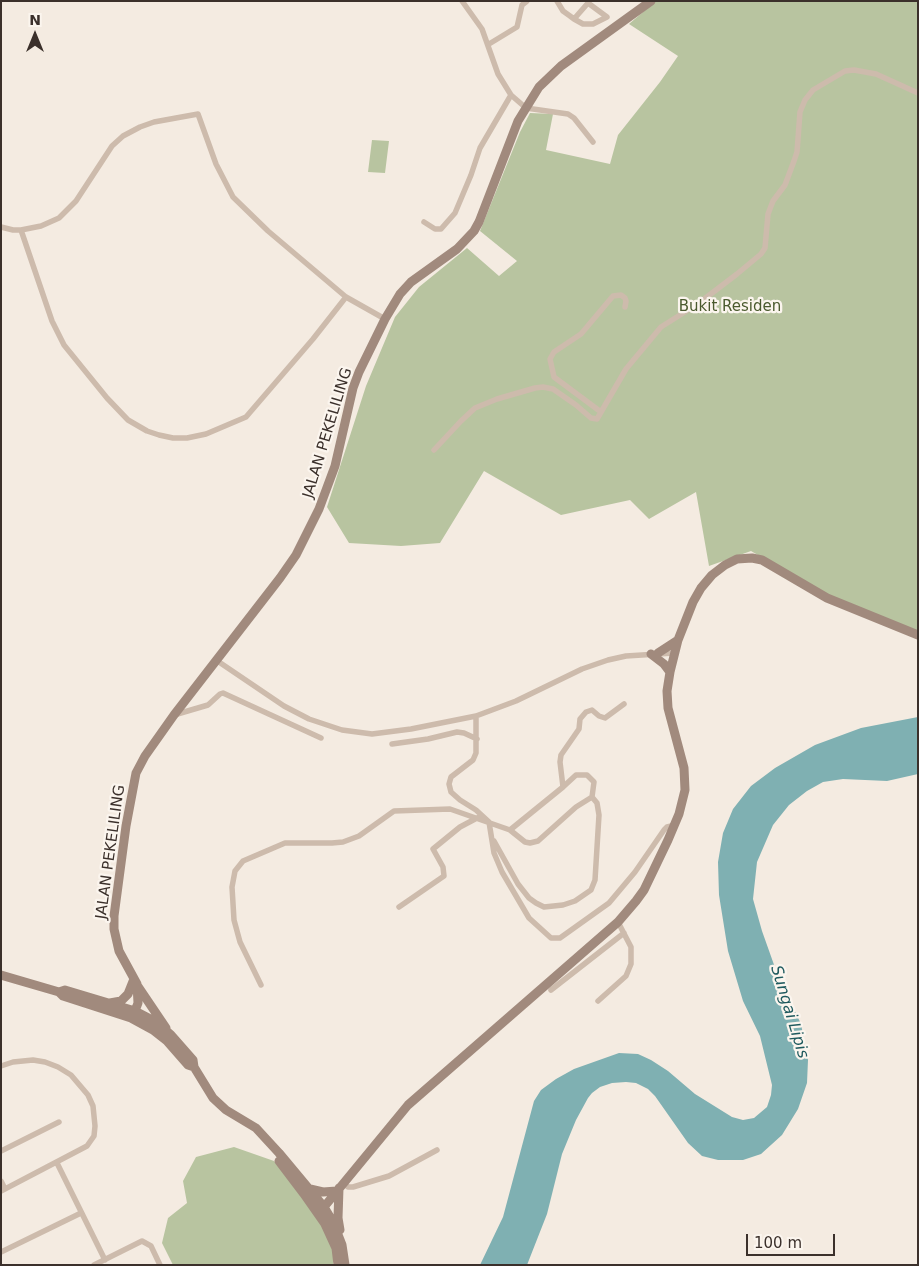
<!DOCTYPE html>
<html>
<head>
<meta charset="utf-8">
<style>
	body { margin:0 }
	#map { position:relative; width:919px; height:1266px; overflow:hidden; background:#f4ebe1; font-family:"DejaVu Sans",sans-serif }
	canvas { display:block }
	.frame { position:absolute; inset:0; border:2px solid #3b302b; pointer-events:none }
	.north { position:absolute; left:10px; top:10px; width:50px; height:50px; -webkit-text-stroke:4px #fbf5ee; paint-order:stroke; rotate:0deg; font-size:14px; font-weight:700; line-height:20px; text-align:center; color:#3b302b }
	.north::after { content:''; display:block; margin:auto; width:18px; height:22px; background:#3b302b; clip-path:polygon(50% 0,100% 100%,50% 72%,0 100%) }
	.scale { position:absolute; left:746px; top:1234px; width:89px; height:22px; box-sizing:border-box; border:2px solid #3b302b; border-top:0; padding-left:6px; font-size:15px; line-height:18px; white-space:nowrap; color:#3b302b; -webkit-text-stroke:4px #fbf5ee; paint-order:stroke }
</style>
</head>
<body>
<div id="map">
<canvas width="919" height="1266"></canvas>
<div class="frame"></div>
<div class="north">N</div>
<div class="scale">100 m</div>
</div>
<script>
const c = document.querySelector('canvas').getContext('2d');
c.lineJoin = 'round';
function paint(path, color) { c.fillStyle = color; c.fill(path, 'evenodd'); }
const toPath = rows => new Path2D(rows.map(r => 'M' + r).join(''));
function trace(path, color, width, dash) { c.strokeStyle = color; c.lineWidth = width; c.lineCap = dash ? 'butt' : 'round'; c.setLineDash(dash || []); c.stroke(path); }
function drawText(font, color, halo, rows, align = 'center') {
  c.font = font + ' "DejaVu Sans",sans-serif'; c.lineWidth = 4.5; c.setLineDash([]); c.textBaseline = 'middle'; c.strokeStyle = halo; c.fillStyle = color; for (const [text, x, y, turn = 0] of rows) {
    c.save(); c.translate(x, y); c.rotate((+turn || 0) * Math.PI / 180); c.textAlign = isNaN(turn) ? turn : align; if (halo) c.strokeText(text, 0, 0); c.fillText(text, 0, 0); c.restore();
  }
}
const green = toPath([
	[656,1,918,1,918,632,829,597,751,551,709,566,696,492,649,519,630,500,561,515,484,471,440,543,401,546,349,543,327,507,366,386,395,317,419,287,467,248,499,276,517,261,480,231,520,132,530,113,553,114,546,150,610,164,618,135,660,82,678,56,629,24],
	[372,140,389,141,385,173,368,172],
	[234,1147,274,1161,304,1197,317,1216,334,1251,333,1265,173,1265,162,1243,168,1218,187,1203,183,1181,196,1157]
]);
const water = toPath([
	[918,717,918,774,887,781,843,779,823,782,807,791,789,805,773,825,757,862,753,899,762,931,778,976,801,1024,808,1060,807,1083,798,1109,782,1135,761,1154,743,1160,718,1160,702,1156,688,1143,655,1096,648,1089,636,1083,626,1082,612,1083,600,1087,592,1093,588,1098,576,1120,562,1154,547,1214,527,1265,480,1265,503,1217,534,1101,541,1090,556,1079,574,1069,619,1053,638,1054,651,1060,668,1071,695,1094,732,1117,743,1120,754,1118,767,1107,771,1095,772,1085,760,1036,743,1001,728,951,719,895,718,862,723,833,733,809,751,786,775,768,815,745,861,728]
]);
const street = toPath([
	[462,1,482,29,498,74,511,95,526,108,568,114,574,118,593,142],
	[557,1,563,11,570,16,574,19,583,24,593,24,607,17,588,3,574,19],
	[489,44,517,27,522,5,527,1],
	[424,222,435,229,441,229,455,213,471,175,480,148,511,95],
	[1,227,13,230,21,230,41,226,59,218,76,201,112,146,123,136,140,127,154,122,198,114,216,164,233,197,268,231,346,297,385,319],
	[21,230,52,321,64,345,107,398,128,420,147,431,159,435,173,438,187,438,206,434,246,417,313,339,346,297],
	[601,412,554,377,550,359,554,352,581,334,613,296,621,295,625,298,626,301,625,307],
	[434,450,461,421,475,408,497,399,535,388,543,387,553,389,576,405,591,418,597,419,626,369,661,327,699,303,737,274,761,254,765,248,768,214,773,201,785,185,794,161,797,152,800,112,805,100,813,90,845,71,854,70,876,74,918,93],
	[216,660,284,706,309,719,342,730,372,734,411,729,476,716,516,701,582,669,608,660,626,656,674,653],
	[174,715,208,705,220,694,223,693,321,738],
	[476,716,476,753,473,760,451,777,449,784,451,792,460,800,476,810,489,822,494,853,502,872,529,918,551,938,560,938,609,903,635,872,664,830,667,827,675,825],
	[392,744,428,739,457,732,464,733,477,739],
	[563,787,576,775,587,775,594,782,592,797],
	[494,841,518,884,529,898,536,903,544,907,563,905,575,901,591,890,595,880,599,815,597,803,592,797,576,807,538,841,530,843,525,842,510,830],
	[399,907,444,876,443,867,433,849,460,827,477,818],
	[261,985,240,942,234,920,232,887,235,871,243,861,285,843,332,843,343,842,359,836,394,811,450,809,510,830,563,787,560,762,561,755,579,729,580,719,586,712,592,710,599,716,605,718,624,704],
	[551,990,624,933],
	[598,1001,626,976,631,964,631,947,618,922],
	[1,1066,13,1062,33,1060,45,1062,58,1067,71,1075,88,1095,93,1106,95,1126,94,1136,87,1146,1,1191],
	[1,1151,59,1122],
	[57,1163,105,1260],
	[1,1181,5,1189],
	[344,1183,348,1187,353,1187,389,1176,437,1150],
	[1,1252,81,1213],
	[94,1265,142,1241,151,1246,160,1265]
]);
const secondary = toPath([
	[658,653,678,640],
	[651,654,664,664,670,672],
	[1,975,59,992,63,996,131,1018,153,1030,167,1041,188,1065,194,1067],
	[137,985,166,1028],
	[59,992,65,990,135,1011,156,1022,171,1035,193,1060,194,1067,213,1098,226,1110,256,1128,279,1153,324,1207,333,1222,342,1245,345,1265],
	[110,1003,121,1001,128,994,134,979],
	[135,1011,138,1003,137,984,119,951,114,929,114,916,126,826,136,773,145,756,174,715,280,578,296,555,319,509,335,466,353,388,359,372,385,319,400,294,411,282,457,249,474,231,479,222,518,121,539,87,561,66,651,1],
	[279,1161,304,1194,325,1224,336,1248,338,1265],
	[339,1188,338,1218,340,1230],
	[310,1189,323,1192,337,1191],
	[325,1224,322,1215,324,1207,408,1105,618,922,636,901,644,890,668,840,679,814,685,790,684,768,668,708,667,691,670,672,678,640,693,602,701,588,712,575,725,565,737,559,752,558,762,560,827,598,918,635]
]);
const parkNames = [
	["Bukit Residen",730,307]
];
const streetNames = [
	["JALAN PEKELILING",328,433,-73],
	["JALAN PEKELILING",111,852,-82]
];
const waterNames = [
	["Sungai Lipis",789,1012,73]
];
paint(green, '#b8c4a0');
paint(water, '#7fb0b2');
trace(street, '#cdbbac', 5.5);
trace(secondary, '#a18a7d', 9);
drawText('15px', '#4a5a2e', '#fbf5ee', parkNames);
drawText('15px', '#3b302b', '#fbf5ee', streetNames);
drawText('italic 16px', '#1f5a5e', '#fbf5ee', waterNames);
</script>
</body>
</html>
